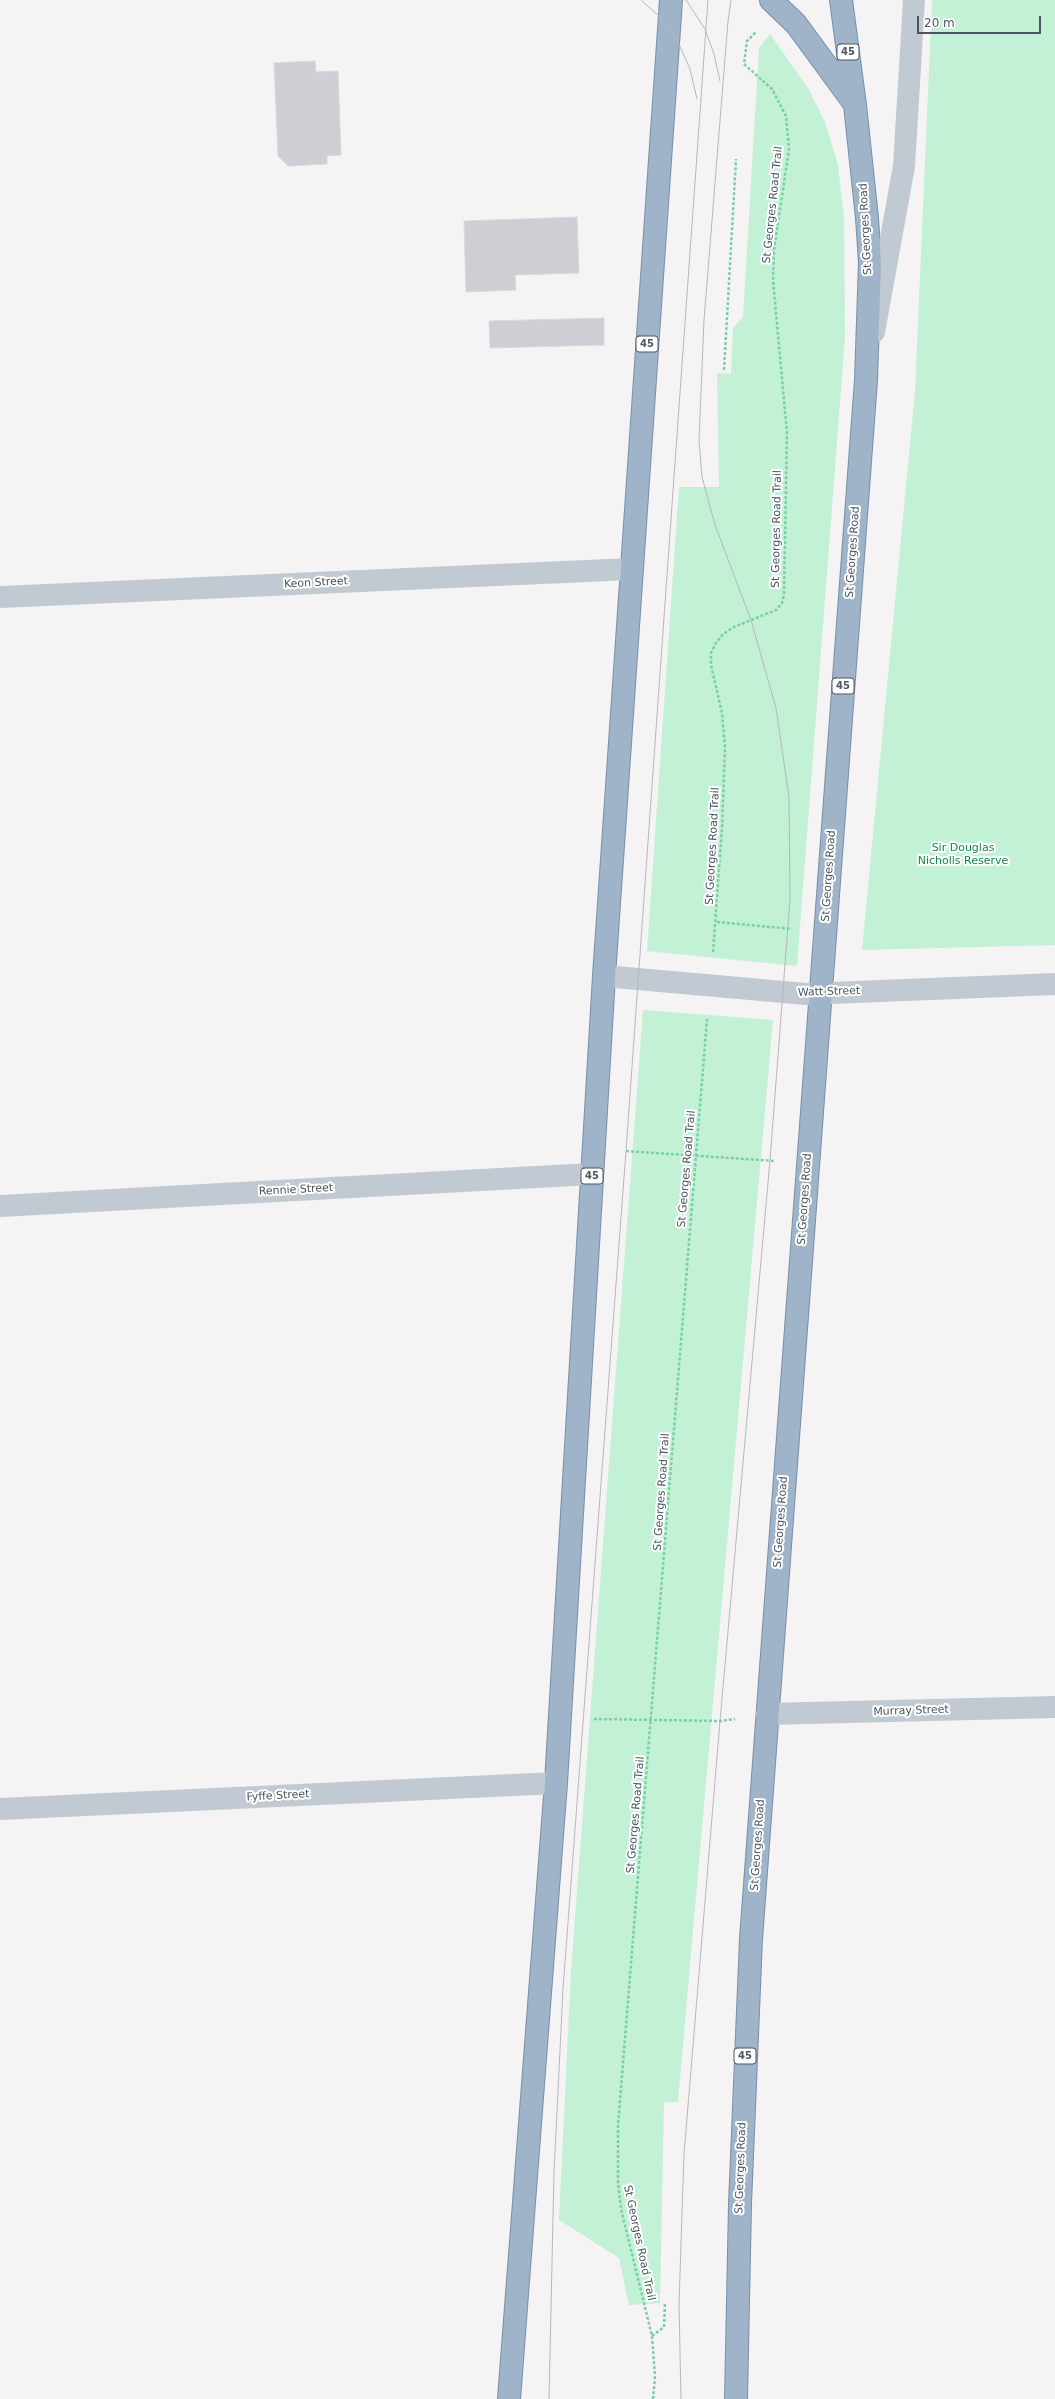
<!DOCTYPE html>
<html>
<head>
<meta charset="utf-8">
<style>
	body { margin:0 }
	#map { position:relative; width:1055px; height:2399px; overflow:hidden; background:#f5f3f3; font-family:"DejaVu Sans",sans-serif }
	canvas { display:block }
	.scale { position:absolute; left:917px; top:16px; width:124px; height:18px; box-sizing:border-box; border:2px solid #4a5661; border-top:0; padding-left:5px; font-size:12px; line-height:14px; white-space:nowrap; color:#4a5661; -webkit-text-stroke:3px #fff; paint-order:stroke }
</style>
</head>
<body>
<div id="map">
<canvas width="1055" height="2399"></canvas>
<div class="scale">20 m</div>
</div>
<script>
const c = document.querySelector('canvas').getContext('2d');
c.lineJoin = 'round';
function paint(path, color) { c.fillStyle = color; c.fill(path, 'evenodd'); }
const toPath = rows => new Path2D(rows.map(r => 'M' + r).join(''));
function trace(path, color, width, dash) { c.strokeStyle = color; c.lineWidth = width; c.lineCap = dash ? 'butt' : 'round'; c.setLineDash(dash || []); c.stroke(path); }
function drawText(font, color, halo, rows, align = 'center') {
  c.font = font + ' "DejaVu Sans",sans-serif'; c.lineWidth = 4; c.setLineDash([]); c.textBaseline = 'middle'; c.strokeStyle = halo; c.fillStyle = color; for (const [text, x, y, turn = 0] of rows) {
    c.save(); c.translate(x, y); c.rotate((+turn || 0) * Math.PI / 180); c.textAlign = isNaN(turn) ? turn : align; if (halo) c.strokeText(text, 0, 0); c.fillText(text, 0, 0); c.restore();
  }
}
const green = toPath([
	[932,0,1055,0,1055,945,862,950,915,391],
	[770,34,808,88,825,122,838,165,844,218,845,337,797,966,647,951,679,487,719,487,717,373,731,374,733,328,743,317,759,48],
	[643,1010,773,1020,678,2102,664,2102,660,2303,629,2305,619,2258,559,2220,571,1971]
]);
const building = toPath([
	[315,61,316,72,338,71,341,155,327,156,327,164,288,166,278,156,274,63,315,61],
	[577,217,579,273,515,275,516,290,466,292,464,221,577,217],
	[604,318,604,345,490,348,489,321,604,318]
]);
const path = toPath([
	[724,370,736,159],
	[717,922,792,929],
	[713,952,722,828,725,747,722,713,711,665,711,653,716,643,723,634,734,627,776,610,782,603,784,594,787,433,773,280,774,250,789,149,786,116,772,89,744,64,747,41,756,32],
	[626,1151,775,1161],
	[594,1719,720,1721,735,1719],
	[652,2336,664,2327,665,2303],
	[653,2399,655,2376,652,2336,621,2209,618,2182,618,2125,707,1019]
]);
const minor = toPath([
	[874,332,904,166,914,0],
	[0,597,632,569],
	[604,976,806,994,1055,984],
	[0,1206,592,1174],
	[767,1714,1055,1707],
	[0,1809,556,1783]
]);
const trunk = toPath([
	[771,0,796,24,854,103],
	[509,2399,556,1783,604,976,671,0],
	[736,2399,740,2204,751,1939,866,380,870,263,867,218,855,105,841,0]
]);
const tram = toPath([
	[641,0,658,15,678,42,690,69,697,99],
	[686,0,705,29,714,54,720,81],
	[549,2399,554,2172,563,1989,626,1151,708,0],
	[681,2399,679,2304,684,2154,720,1721,770,1160,790,899,789,797,776,708,751,620,715,525,702,477,699,440,704,320,728,21,731,0]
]);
const shields = [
	[848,52,22],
	[647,344,22],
	[843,686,22],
	[592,1176,22],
	[745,2056,22]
];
const shieldNames = [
	["45",848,52],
	["45",647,344],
	["45",843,686],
	["45",592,1176],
	["45",745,2056]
];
const streetNames = [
	["St Georges Road Trail",773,205,-84],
	["St Georges Road",866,229,-93],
	["St Georges Road Trail",777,529,-89],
	["St Georges Road",853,552,-86],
	["Keon Street",316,583,-3],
	["St Georges Road Trail",713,846,-87],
	["St Georges Road",829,876,-86],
	["Watt Street",829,992,-2],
	["St Georges Road Trail",687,1169,-85],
	["Rennie Street",296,1190,-3],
	["St Georges Road",805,1199,-86],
	["St Georges Road Trail",662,1492,-86],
	["St Georges Road",781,1522,-86],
	["Murray Street",911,1711,-2],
	["Fyffe Street",278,1796,-3],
	["St Georges Road Trail",636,1815,-85],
	["St Georges Road",758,1845,-86],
	["St Georges Road",741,2168,-88],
	["St Georges Road Trail",639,2243,78]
];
const parkNames = [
	["Sir Douglas",963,848],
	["Nicholls Reserve",963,861]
];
paint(green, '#c3f1d5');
paint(building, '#cdcfd5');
trace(building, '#d7d9de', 1);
trace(trunk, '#7690ad', 24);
trace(path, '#7ad0a6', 2.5, [3, 2]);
trace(minor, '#c1cad2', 22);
trace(trunk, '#9fb4c9', 22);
trace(tram, '#b5b8bd', 1);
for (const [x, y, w] of shields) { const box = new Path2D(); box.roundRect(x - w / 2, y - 8, w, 16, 3); c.fillStyle = '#fff'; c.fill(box); trace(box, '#4a5661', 1); }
drawText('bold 10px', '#4a5661', null, shieldNames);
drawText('11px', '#4a5661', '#fff', streetNames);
drawText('11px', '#17864f', '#fff', parkNames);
</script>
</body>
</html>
